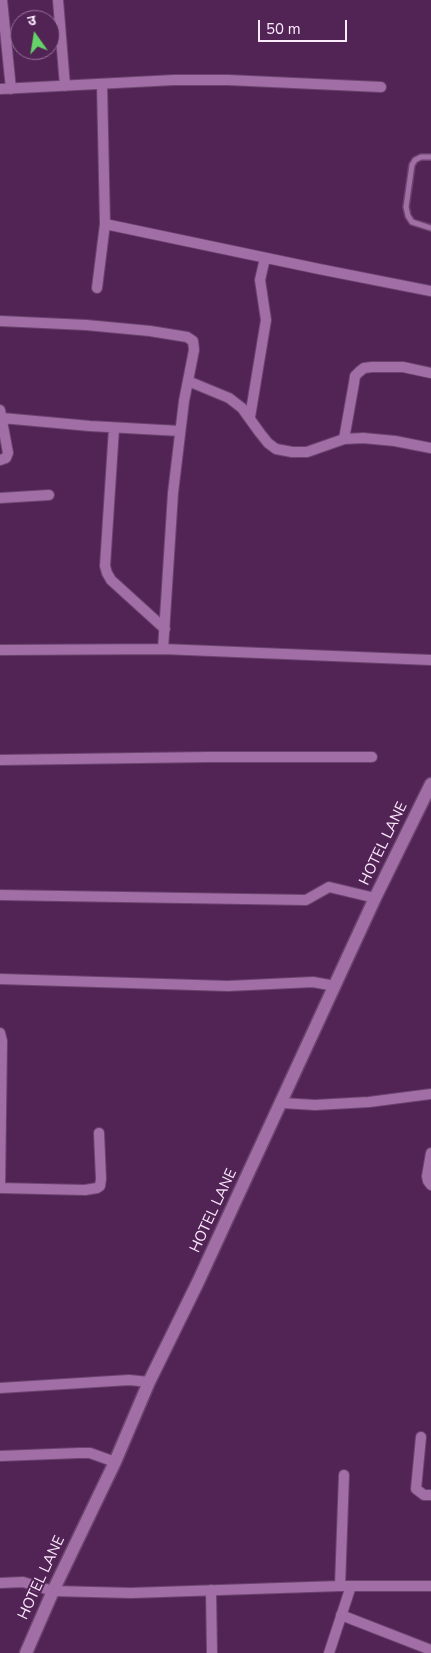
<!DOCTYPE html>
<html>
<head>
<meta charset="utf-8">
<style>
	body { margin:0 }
	#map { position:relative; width:431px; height:1653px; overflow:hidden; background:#522456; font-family:"Nunito Sans","Noto Sans Devanagari",sans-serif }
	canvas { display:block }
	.north { position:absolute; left:10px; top:10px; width:50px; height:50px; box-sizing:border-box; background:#522456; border:1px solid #967499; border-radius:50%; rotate:347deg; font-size:14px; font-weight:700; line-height:20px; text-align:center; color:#fdebfe }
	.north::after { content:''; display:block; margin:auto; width:18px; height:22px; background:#64d468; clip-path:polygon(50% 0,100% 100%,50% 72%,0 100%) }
	.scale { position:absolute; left:258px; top:20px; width:89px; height:22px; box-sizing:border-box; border:2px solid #fdebfe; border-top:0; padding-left:6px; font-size:15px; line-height:18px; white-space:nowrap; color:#fdebfe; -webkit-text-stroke:4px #522456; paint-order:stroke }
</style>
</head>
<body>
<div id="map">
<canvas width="431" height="1653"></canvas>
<div class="north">उ</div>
<div class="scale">50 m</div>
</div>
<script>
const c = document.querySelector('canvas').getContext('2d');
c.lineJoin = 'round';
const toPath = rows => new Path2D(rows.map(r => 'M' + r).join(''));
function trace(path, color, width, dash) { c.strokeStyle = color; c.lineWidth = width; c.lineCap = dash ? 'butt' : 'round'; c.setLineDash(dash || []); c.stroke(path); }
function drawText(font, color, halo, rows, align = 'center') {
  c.font = font + ' "Nunito Sans",sans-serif'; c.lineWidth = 4; c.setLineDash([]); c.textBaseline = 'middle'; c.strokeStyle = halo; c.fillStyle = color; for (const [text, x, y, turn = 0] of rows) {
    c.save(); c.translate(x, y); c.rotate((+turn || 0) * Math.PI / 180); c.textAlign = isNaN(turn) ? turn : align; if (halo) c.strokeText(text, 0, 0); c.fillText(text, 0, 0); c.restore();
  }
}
const lane = toPath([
	[431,157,421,157,415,160,412,165,406,207,408,216,412,222,431,228]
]);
const street = toPath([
	[2,0,11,89],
	[58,0,65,86],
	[0,89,174,80,228,80,381,87],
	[105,224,319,269,431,291],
	[97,288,105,224,102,85],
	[0,321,86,325,150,331,187,337,193,341,194,350,184,401,173,493,163,649],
	[188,381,229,398,242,408,260,433,268,443,276,449,292,452,307,452,344,439,363,438,395,441,431,448],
	[0,410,8,453,6,458,0,460],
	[250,417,266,320,260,280,265,258],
	[2,418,90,426,180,431],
	[114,428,105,566,107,573,111,580,165,629],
	[344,439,354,383,355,376,359,372,364,368,372,367,403,367,431,373],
	[0,498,49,495],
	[0,650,163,649,431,660],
	[0,760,209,757,372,757],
	[0,895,306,900,329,887,375,898],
	[0,979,228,986,313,982,335,986],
	[0,1033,2,1041,0,1188],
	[282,1103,315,1105,369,1102,431,1094],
	[431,1153,427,1176,428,1181,431,1185],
	[0,1188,85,1190,97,1188,100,1186,101,1179,99,1133],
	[0,1388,129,1380,149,1382],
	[421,1437,416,1489,424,1495,431,1495],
	[0,1456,79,1453,90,1453,115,1462],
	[0,1583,23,1582,53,1591,131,1593,340,1586,431,1586],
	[340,1586,344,1475],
	[211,1590,212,1653],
	[341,1615,431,1650],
	[329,1653,351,1586]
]);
const secondary = toPath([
	[26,1653,53,1591,115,1462,149,1382,198,1282,375,898,431,784]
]);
const streetNames = [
	["HOTEL LANE",384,844,-64],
	["HOTEL LANE",214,1211,-65],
	["HOTEL LANE",42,1578,-65]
];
trace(lane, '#6a436e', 8);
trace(street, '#6a436e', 12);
trace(secondary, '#6a436e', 15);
trace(lane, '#a16ea5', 5);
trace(street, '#a16ea5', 10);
trace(secondary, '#a16ea5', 12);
drawText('15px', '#fdebfe', '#522456', streetNames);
</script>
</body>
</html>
